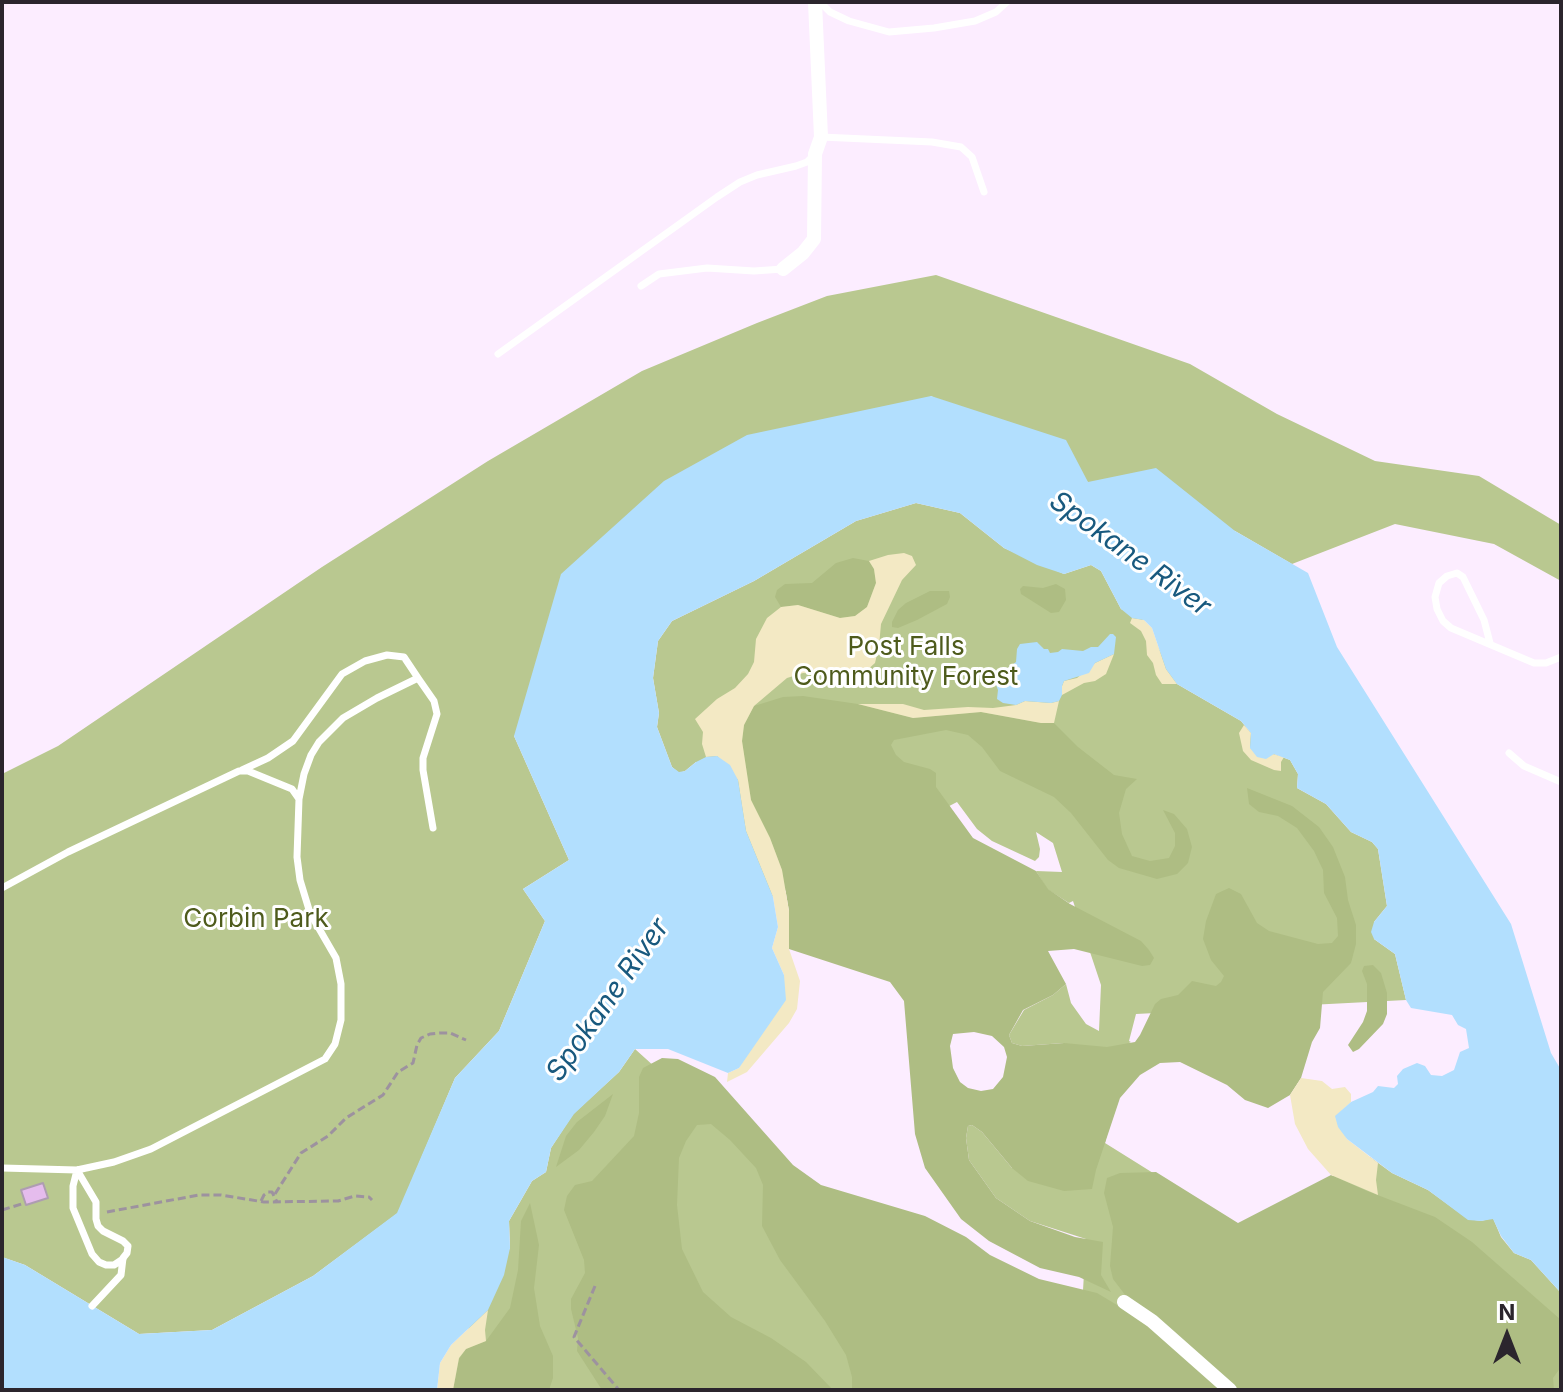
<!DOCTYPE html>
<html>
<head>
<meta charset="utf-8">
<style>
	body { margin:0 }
	#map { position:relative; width:1563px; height:1392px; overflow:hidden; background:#fcedff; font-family:Inter,sans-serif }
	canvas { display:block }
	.frame { position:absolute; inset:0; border:4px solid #2b252d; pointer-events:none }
	.north { position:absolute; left:1467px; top:1296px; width:80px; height:80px; -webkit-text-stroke:6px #fff; paint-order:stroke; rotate:0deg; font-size:22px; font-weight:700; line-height:32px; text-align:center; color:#2b252d }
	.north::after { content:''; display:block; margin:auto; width:28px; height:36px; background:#2b252d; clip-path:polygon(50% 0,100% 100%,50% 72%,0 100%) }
</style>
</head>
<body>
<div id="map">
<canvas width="1563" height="1392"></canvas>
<div class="frame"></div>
<div class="north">N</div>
</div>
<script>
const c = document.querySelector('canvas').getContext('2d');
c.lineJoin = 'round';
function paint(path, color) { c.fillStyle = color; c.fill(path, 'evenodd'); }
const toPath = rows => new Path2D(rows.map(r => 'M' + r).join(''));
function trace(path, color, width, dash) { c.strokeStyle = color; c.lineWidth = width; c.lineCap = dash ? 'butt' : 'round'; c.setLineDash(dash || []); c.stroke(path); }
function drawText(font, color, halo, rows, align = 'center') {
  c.font = font + ' Inter,sans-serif'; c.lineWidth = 6; c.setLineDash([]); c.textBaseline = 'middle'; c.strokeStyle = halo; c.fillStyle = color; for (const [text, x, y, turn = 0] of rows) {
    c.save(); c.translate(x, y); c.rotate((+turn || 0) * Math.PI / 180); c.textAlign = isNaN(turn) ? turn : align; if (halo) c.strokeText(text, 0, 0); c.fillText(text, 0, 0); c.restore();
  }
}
const green = toPath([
	[936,275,1190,364,1277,414,1375,461,1479,476,1561,525,1561,581,1494,544,1395,524,1292,564,1235,531,1088,482,931,396,514,736,569,860,523,889,545,921,499,1031,455,1078,398,1213,313,1276,212,1330,139,1334,25,1265,2,1257,2,774,58,746,322,567,488,461,642,371,757,323,827,296],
	[916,503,960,513,1004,548,1064,574,1091,565,1101,571,1121,609,1144,620,1177,684,1241,721,1251,733,1274,754,1290,760,1298,774,1297,788,1326,804,1351,832,1372,842,1378,849,1387,906,1374,922,1374,939,1395,954,1406,1000,1136,1014,1129,1041,1131,1042,1129,1043,1105,1143,1238,1226,1370,1157,1392,1173,1428,1190,1468,1219,1481,1221,1493,1218,1501,1237,1514,1253,1531,1260,1561,1293,1561,1390,437,1390,510,1248,509,1221,532,1181,546,1172,551,1148,573,1114,619,1072,635,1049,963,1345,1079,1359,1086,1239,1030,1221,996,1198,969,1160,966,1138,968,1126,972,1125,982,1132,1012,1168,1064,1043,1022,1046,1012,1043,1009,1035,1024,1010,1053,995,1066,984,1071,1003,1086,1024,1099,1031,1101,985,1073,901,1069,903,1047,889,1036,871,1062,872,1053,843,1036,832,1040,849,1039,857,1035,861,992,841,977,829,957,802,773,897,696,762,685,771,679,773,672,767,657,727,659,713,653,678,658,641,672,621,754,581,856,521]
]);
const forest = toPath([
	[853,558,869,561,874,569,876,583,867,607,855,616,840,618,798,605,781,607,775,597,777,590,785,584,812,583,836,563],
	[1056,584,1065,589,1066,600,1059,612,1051,613,1021,594,1020,589,1023,586,1043,588],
	[930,591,949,591,950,597,947,604,917,620,898,628,892,627,892,622,898,610,906,603],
	[803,696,858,704,913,718,981,712,1041,723,1054,723,1078,747,1114,775,1137,779,1126,789,1119,813,1122,834,1132,856,1150,861,1169,858,1175,846,1175,833,1163,810,1174,814,1187,829,1192,847,1188,863,1177,874,1157,879,1119,868,1108,860,1071,813,1054,797,1000,771,982,747,968,735,946,730,894,740,891,745,896,755,904,762,930,769,936,773,936,787,973,838,1036,871,1048,889,1070,904,1141,941,1149,950,1154,958,1150,965,1142,966,1074,949,1048,951,1066,984,1053,995,1023,1010,1009,1035,1012,1043,1022,1046,1064,1043,1107,1047,1135,1042,1140,1035,1155,1004,1161,999,1178,995,1192,981,1216,986,1221,982,1224,976,1211,960,1203,939,1206,921,1216,894,1229,888,1241,894,1257,923,1269,931,1318,944,1332,943,1338,936,1337,918,1324,893,1323,870,1314,851,1297,828,1278,816,1259,812,1249,804,1247,788,1292,806,1319,827,1333,847,1345,877,1348,900,1356,925,1356,944,1351,963,1323,992,1320,1028,1312,1042,1301,1078,1290,1095,1268,1108,1245,1100,1227,1085,1180,1062,1160,1063,1140,1075,1120,1098,1096,1170,1092,1189,1064,1191,1028,1181,1012,1168,982,1132,972,1125,968,1126,966,1138,969,1160,996,1198,1030,1221,1075,1237,1103,1242,1101,1275,1111,1292,1079,1277,1040,1268,989,1241,961,1219,925,1168,915,1134,904,1001,890,982,789,949,789,911,782,870,770,838,751,800,742,741,744,725,754,706,783,697],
	[974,1032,992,1036,1004,1047,1007,1057,1003,1077,993,1089,981,1091,968,1088,960,1082,953,1068,950,1046,953,1034],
	[1373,965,1381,973,1387,993,1387,1014,1383,1024,1359,1049,1353,1052,1348,1045,1363,1022,1367,1011,1367,984,1362,971,1364,966],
	[662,1058,678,1059,715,1077,793,1165,821,1185,925,1216,966,1237,990,1255,1039,1279,1097,1293,1152,1326,1224,1390,852,1390,852,1377,846,1355,825,1321,780,1260,762,1226,763,1185,756,1168,730,1140,711,1124,697,1125,686,1141,679,1158,677,1205,682,1249,703,1292,731,1317,771,1338,806,1362,833,1390,602,1390,577,1351,578,1338,571,1309,571,1299,585,1273,584,1260,564,1210,567,1196,575,1185,592,1181,634,1136,639,1113,639,1077,643,1068],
	[613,1094,605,1116,594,1132,579,1150,556,1167,566,1136,577,1122],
	[1156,1172,1238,1223,1331,1175,1367,1191,1435,1217,1472,1242,1561,1320,1561,1367,1553,1378,1554,1390,1238,1390,1153,1315,1126,1296,1113,1279,1110,1266,1113,1227,1104,1193,1107,1178,1120,1173],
	[530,1203,539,1245,534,1288,540,1326,553,1356,553,1378,549,1390,453,1390,459,1359,466,1349,486,1341,510,1308,518,1270,521,1221]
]);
const sand = toPath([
	[904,553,912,556,916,565,902,580,881,624,879,646,875,663,865,672,844,676,803,673,787,678,754,706,744,725,742,741,751,800,770,838,782,870,789,911,789,949,800,981,797,1009,789,1023,747,1072,727,1082,728,1073,739,1068,784,975,772,948,778,927,773,897,746,831,738,780,717,756,706,757,702,744,703,732,695,719,717,699,735,688,748,674,754,662,756,639,767,618,781,607,798,605,840,618,855,616,867,607,876,583,874,569,869,561,888,555],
	[1132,618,1144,620,1152,628,1166,669,1177,684,1162,684,1156,675,1153,663,1147,655,1146,641,1141,631,1130,623],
	[1114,654,1106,674,1095,681,1084,683,1062,695,1062,686,1064,681,1077,678,1095,663],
	[1025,701,1051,703,1059,701,1054,723,1041,723,981,712,913,718,858,704,903,704,924,710,968,707,993,708,1016,705],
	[1244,725,1251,733,1250,748,1284,757,1281,762,1281,771,1274,770,1251,760,1243,751,1239,733],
	[1301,1078,1322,1081,1332,1089,1345,1087,1351,1094,1351,1102,1336,1116,1347,1139,1378,1163,1376,1180,1378,1195,1331,1175,1308,1149,1295,1124,1290,1095],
	[488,1310,485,1330,486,1341,466,1349,459,1358,453,1390,437,1390,440,1363,451,1345]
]);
const water = toPath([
	[931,396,1066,440,1088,482,1156,468,1235,531,1308,573,1337,647,1511,924,1551,1053,1561,1070,1561,1293,1531,1260,1514,1253,1501,1236,1493,1219,1481,1221,1468,1220,1428,1190,1392,1173,1347,1139,1338,1127,1335,1116,1351,1102,1373,1092,1378,1086,1394,1088,1398,1084,1397,1076,1403,1069,1417,1063,1425,1066,1431,1075,1442,1076,1454,1070,1460,1052,1469,1048,1466,1029,1458,1025,1452,1015,1411,1008,1406,1000,1395,954,1374,939,1371,932,1374,922,1387,906,1378,849,1372,842,1351,832,1326,804,1297,788,1298,774,1290,760,1274,754,1266,759,1257,757,1250,748,1251,733,1241,721,1177,684,1166,669,1152,628,1144,620,1132,618,1121,609,1101,571,1091,565,1064,574,1037,565,1004,548,960,513,916,503,856,521,754,581,672,621,658,641,653,678,659,713,657,727,672,767,679,772,685,771,696,762,706,757,717,756,730,765,738,780,746,831,773,897,778,927,772,948,784,975,786,1000,739,1068,728,1073,668,1049,635,1049,619,1072,574,1114,551,1148,546,1172,532,1181,509,1221,510,1248,504,1275,488,1310,451,1345,440,1363,437,1390,7,1390,2,1388,2,1257,25,1265,139,1334,212,1330,313,1276,397,1213,455,1078,499,1031,545,921,523,889,569,860,514,736,561,574,664,481,747,435],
	[1110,634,1113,634,1116,637,1114,654,1095,663,1089,673,1064,681,1062,686,1062,695,1059,701,1051,703,1025,701,1016,705,1003,703,997,699,998,690,995,682,998,676,1016,662,1017,649,1020,644,1037,642,1044,649,1048,649,1050,653,1058,652,1062,649,1083,651,1091,647,1098,647]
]);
const building = toPath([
	[43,1183,48,1198,26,1205,21,1190,43,1183]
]);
const path = toPath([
	[275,1194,301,1153,328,1136,346,1118,383,1095,398,1072,413,1063,417,1045,421,1038,430,1034,440,1033,450,1033,466,1040],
	[261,1201,264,1195,268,1192,272,1192,277,1202],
	[2,1210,25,1203],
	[107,1212,199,1195,221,1195,264,1202,338,1201,355,1196,369,1197,372,1200],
	[595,1286,574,1337,619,1390]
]);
const lane = toPath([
	[820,2,830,12,849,21,889,32,934,28,975,21,996,12,1007,2],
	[821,137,932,142,961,147,972,157,984,192],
	[641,286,659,274,707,268,754,271,783,269],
	[498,354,717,197,740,182,757,175,796,166,807,162,815,154],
	[1490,643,1484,620,1463,577,1457,573,1447,576,1439,583,1435,597,1437,609,1443,621,1451,628,1534,663,1546,663,1561,657],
	[418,678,434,701,437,714,423,758,423,770,433,828],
	[1509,753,1524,766,1561,782],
	[242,770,268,758,293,741,342,674,365,661,387,655,404,657,418,678,377,698,343,718,319,742,311,755,304,774,299,799],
	[2,888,68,852,239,771,248,771,292,789,299,799,297,857,300,880,310,913,336,958,341,984,341,1020,335,1044,325,1059,151,1149,114,1162,77,1170,2,1168],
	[77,1170,96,1202,96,1219,98,1226,103,1231,123,1241,128,1246,127,1253,123,1258,121,1275,92,1306],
	[77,1170,73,1186,73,1208,92,1254,99,1262,106,1265,114,1265,123,1259]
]);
const street = toPath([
	[783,269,803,253,814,239,815,154,821,137,815,2],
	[1124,1302,1152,1321,1230,1390]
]);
const parkNames = [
	["Post Falls",906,647],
	["Community Forest",906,677],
	["Corbin Park",256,919]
];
const waterNames = [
	["Spokane River",1130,554,36],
	["Spokane River",608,1000,-55]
];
paint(green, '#b9c890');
paint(forest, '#aebd83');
paint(sand, '#f3e9c4');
paint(water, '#b2dffe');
paint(building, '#e5bced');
trace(building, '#ae9db1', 2);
trace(path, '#9d929f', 3, [8, 4]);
trace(lane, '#fff', 7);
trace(street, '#fff', 14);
drawText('26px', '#4e5b1c', '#fff', parkNames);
drawText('italic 28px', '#18597e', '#fff', waterNames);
</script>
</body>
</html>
